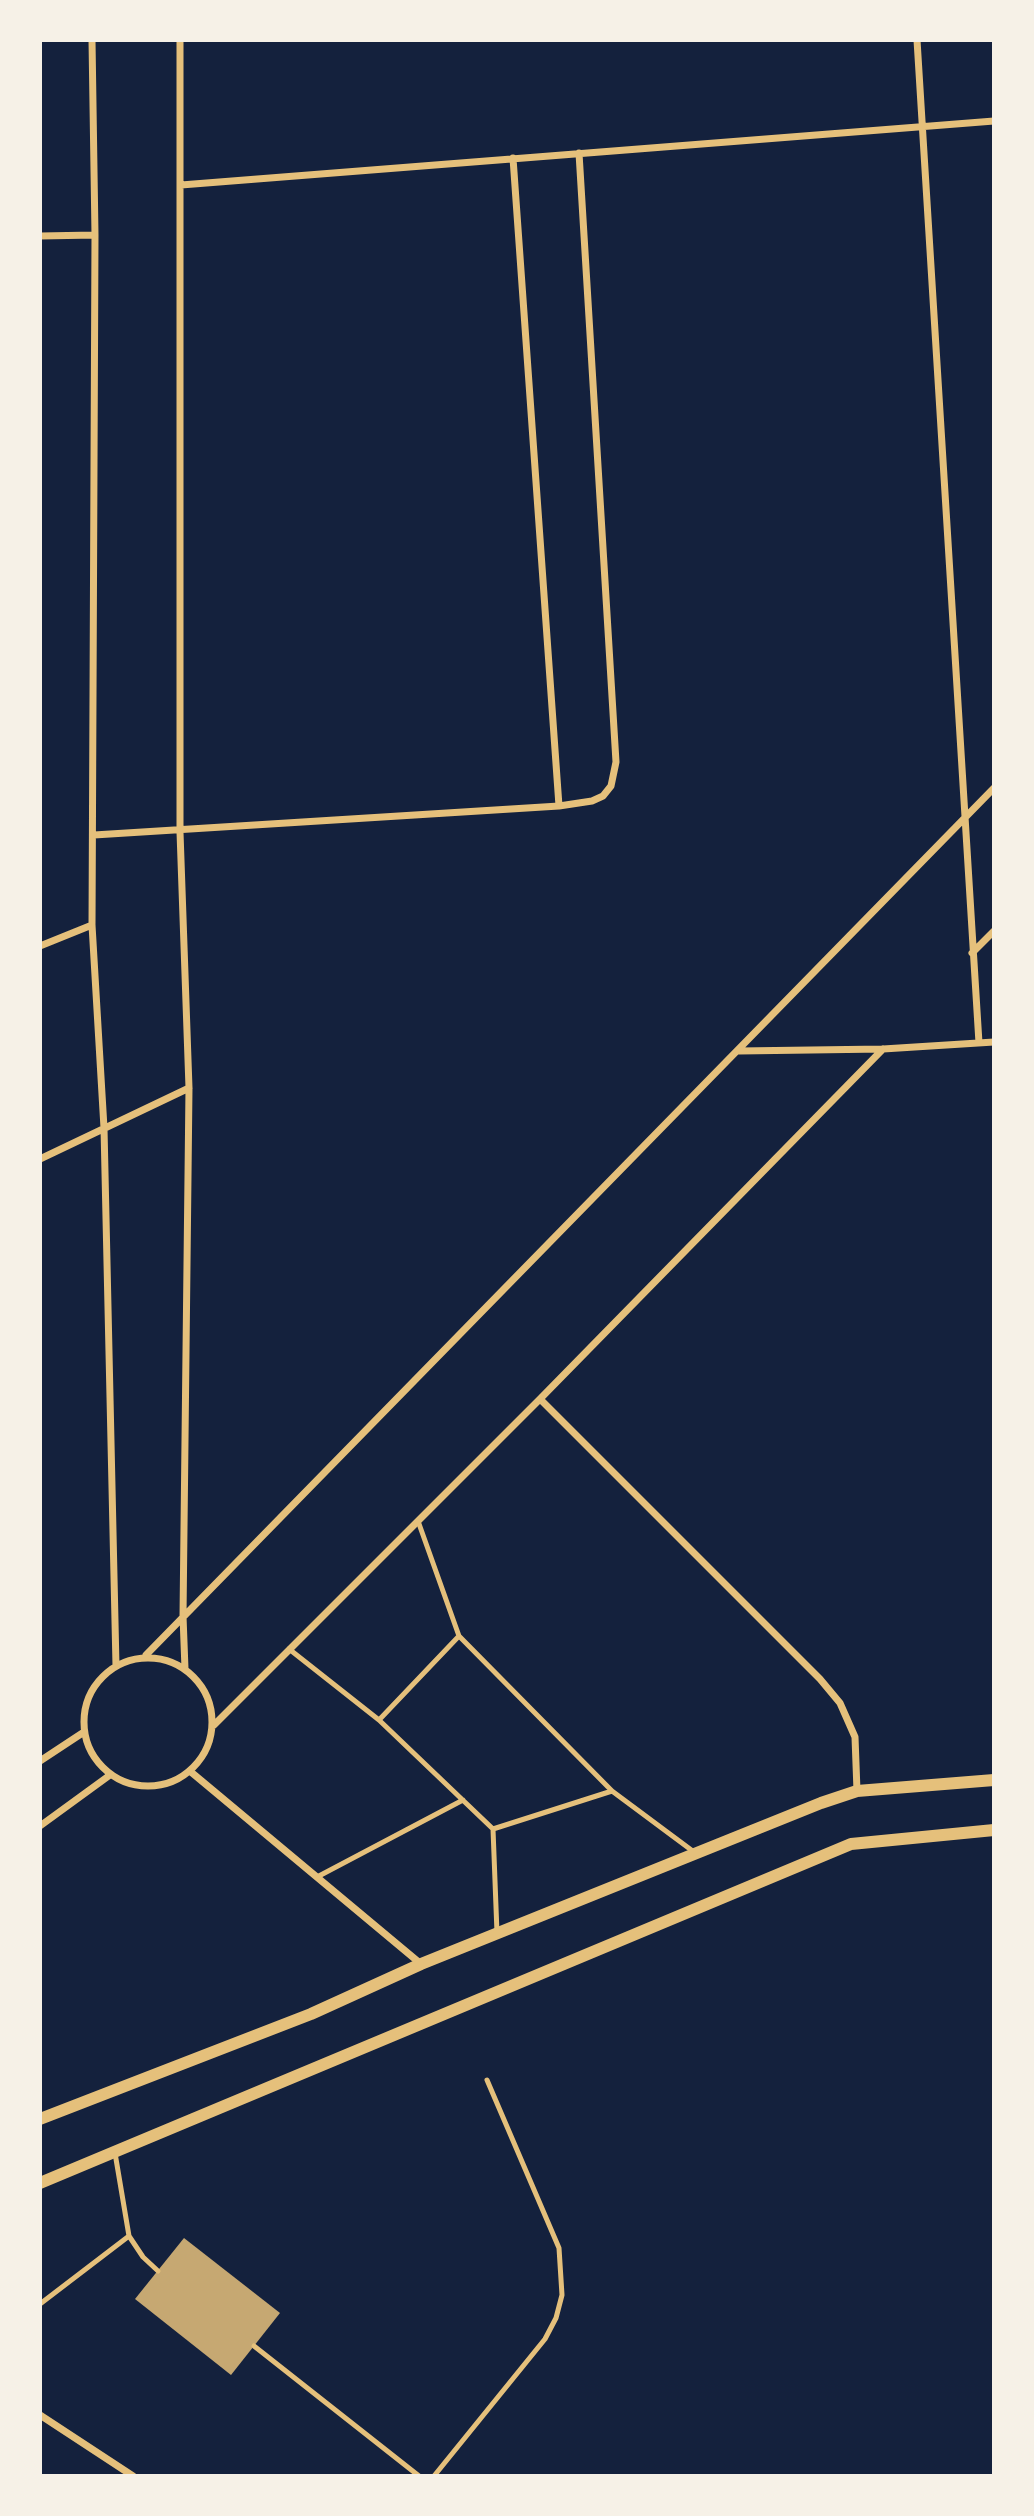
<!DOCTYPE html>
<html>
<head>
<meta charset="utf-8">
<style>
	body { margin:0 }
	#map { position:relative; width:1034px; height:2516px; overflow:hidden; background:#14213d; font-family:"Source Sans 3",sans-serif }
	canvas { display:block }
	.frame { position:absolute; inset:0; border:42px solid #f6f1e7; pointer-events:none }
</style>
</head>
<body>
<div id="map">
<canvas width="1034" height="2516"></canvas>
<div class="frame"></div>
</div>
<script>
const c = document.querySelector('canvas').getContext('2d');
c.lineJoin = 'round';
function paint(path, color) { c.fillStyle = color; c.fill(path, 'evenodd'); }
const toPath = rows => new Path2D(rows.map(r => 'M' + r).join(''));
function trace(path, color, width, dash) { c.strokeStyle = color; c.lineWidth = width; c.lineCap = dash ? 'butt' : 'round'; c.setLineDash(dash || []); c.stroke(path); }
const building = toPath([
	[184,2238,280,2313,231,2375,135,2299]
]);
const service = toPath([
	[418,1521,459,1636,612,1791,694,1852],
	[289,1649,379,1720,493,1829,497,1933],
	[379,1720,459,1636],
	[493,1829,612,1791],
	[317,1877,463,1800],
	[115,2153,129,2236,143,2257,158,2271],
	[40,2304,129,2236],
	[254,2346,419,2476],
	[434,2476,545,2339,556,2318,562,2295,559,2248,487,2080]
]);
const minor = toPath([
	[92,40,95,235,92,925,104,1128,116,1666],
	[180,40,180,832,189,1088,183,1616,185,1669],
	[917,40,979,1043],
	[513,158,559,806],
	[181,185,994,121],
	[40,236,95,235],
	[94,835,559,806,592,801,603,796,611,786,616,762,579,153],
	[40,946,92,925],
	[972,953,994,931],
	[739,1051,883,1049,994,1042],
	[40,1159,189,1088],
	[540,1399,820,1679,840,1703,855,1737,857,1791],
	[146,1655,994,788],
	'84 1722a64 64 0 1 1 128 0a64 64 0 1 1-128 0Z',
	[214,1725,540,1399,883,1049],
	[40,1761,84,1732],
	[191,1772,421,1964],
	[40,1826,110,1775],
	[40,2415,133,2476]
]);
const tertiary = toPath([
	[40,2119,311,2014,421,1964,821,1803,857,1791,994,1780],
	[40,2183,851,1844,994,1830]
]);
paint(building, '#c6a872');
trace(service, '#e5c07b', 5);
trace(minor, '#e5c07b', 7);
trace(tertiary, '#e5c07b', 12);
</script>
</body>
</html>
